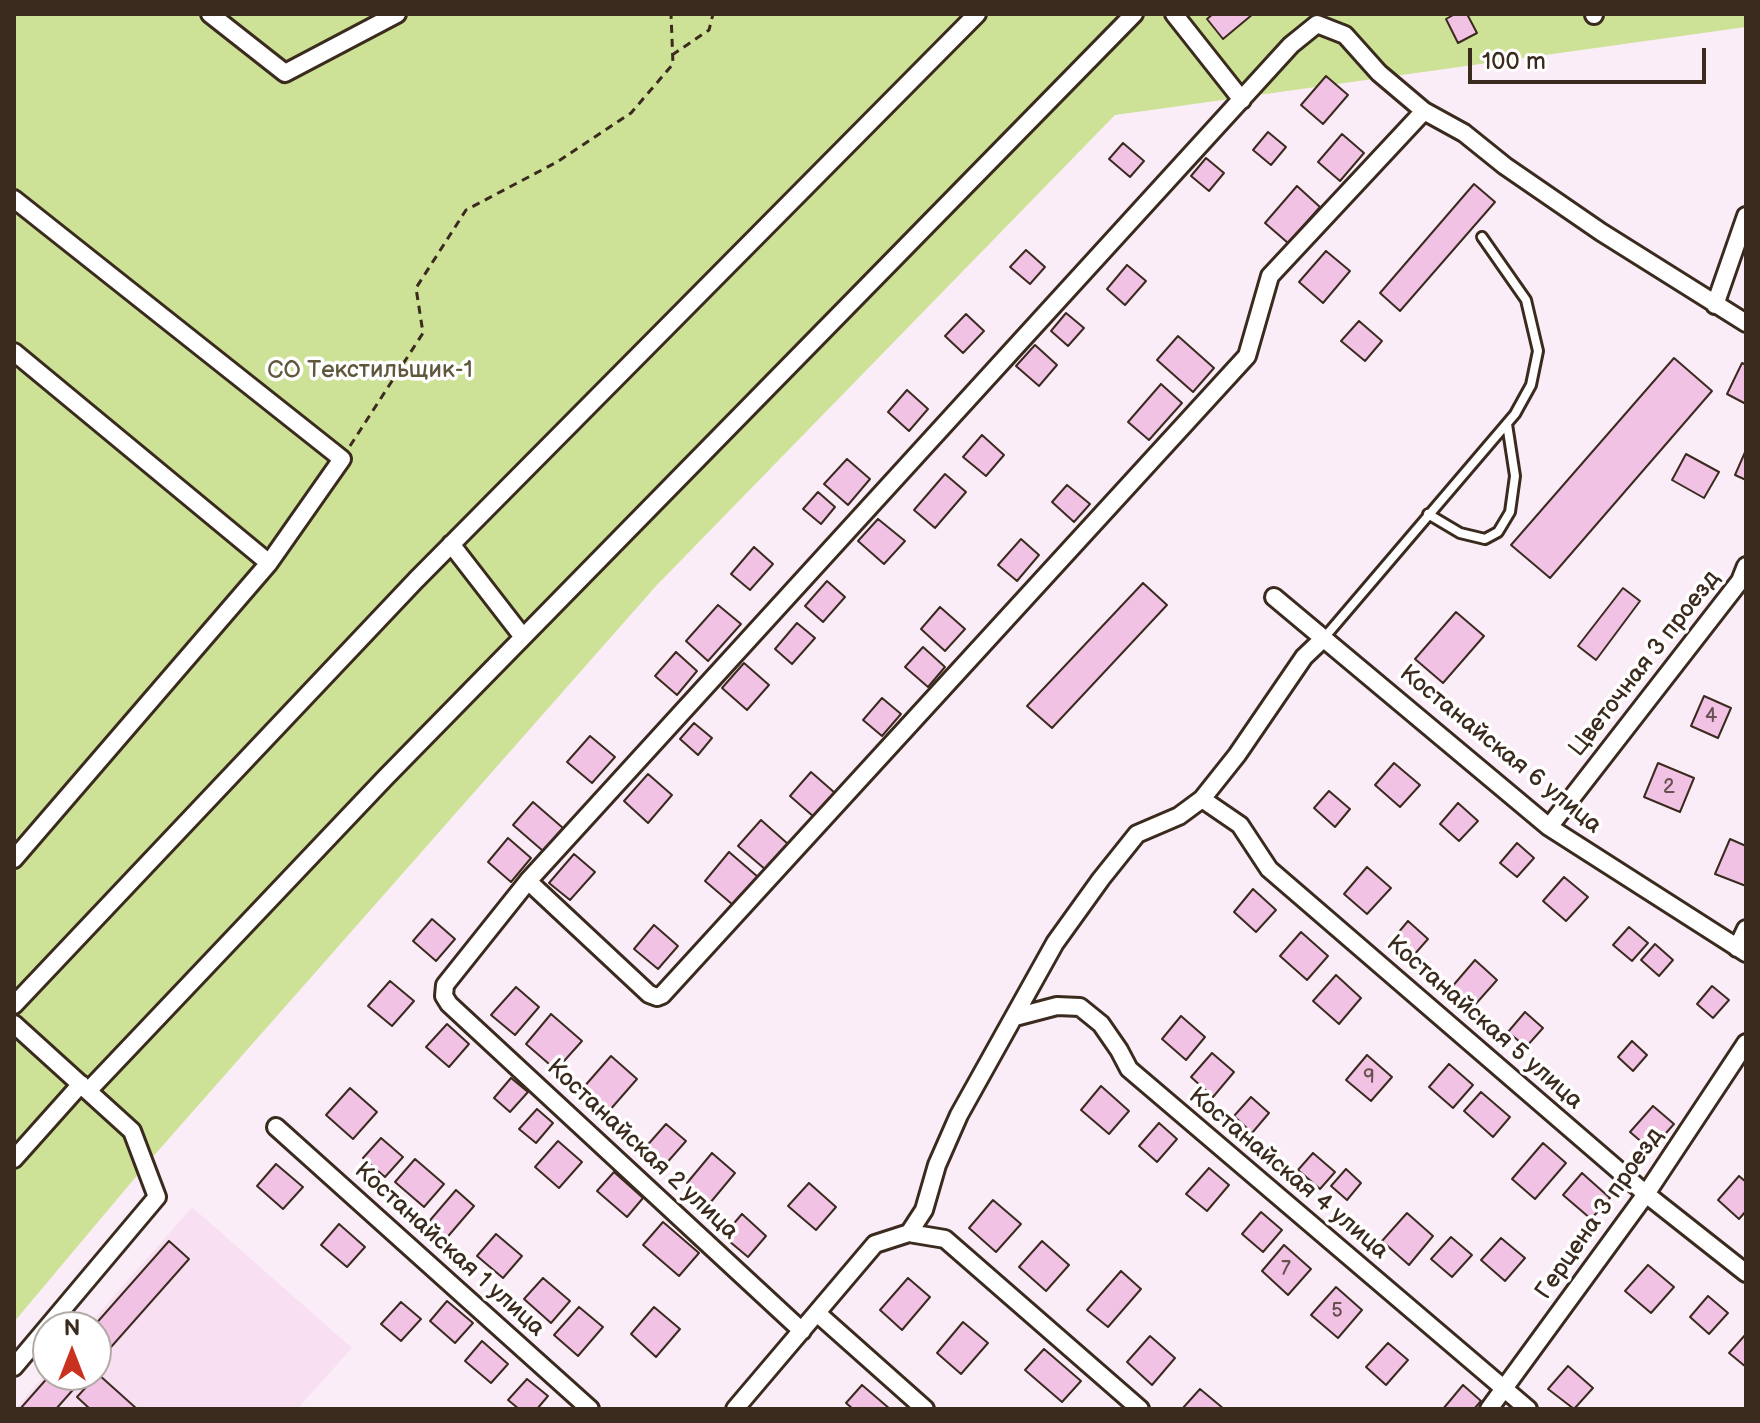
<!DOCTYPE html>
<html>
<head>
<meta charset="utf-8">
<style>
	body { margin:0 }
	#map { position:relative; width:1760px; height:1423px; overflow:hidden; background:#fbedf7; font-family:"Balsamiq Sans",sans-serif }
	canvas { display:block }
	.frame { position:absolute; inset:0; border:16px solid #3b2a1e; pointer-events:none }
	.north { position:absolute; left:32px; top:1311px; width:80px; height:80px; box-sizing:border-box; background:#fff; border:2px solid #b1aaa5; border-radius:50%; rotate:0deg; font-size:22px; font-weight:700; line-height:32px; text-align:center; color:#3b2a1e }
	.north::after { content:''; display:block; margin:auto; width:28px; height:36px; background:#c8321e; clip-path:polygon(50% 0,100% 100%,50% 72%,0 100%) }
	.scale { position:absolute; left:1468px; top:48px; width:238px; height:36px; box-sizing:border-box; border:4px solid #3b2a1e; border-top:0; padding-left:10px; font-size:24px; line-height:28px; white-space:nowrap; color:#3b2a1e; -webkit-text-stroke:6px #fff; paint-order:stroke }
</style>
</head>
<body>
<div id="map">
<canvas width="1760" height="1423"></canvas>
<div class="frame"></div>
<div class="north">N</div>
<div class="scale">100 m</div>
</div>
<script>
const c = document.querySelector('canvas').getContext('2d');
c.lineJoin = 'round';
function paint(path, color) { c.fillStyle = color; c.fill(path, 'evenodd'); }
const toPath = rows => new Path2D(rows.map(r => 'M' + r).join(''));
function trace(path, color, width, dash) { c.strokeStyle = color; c.lineWidth = width; c.lineCap = dash ? 'butt' : 'round'; c.setLineDash(dash || []); c.stroke(path); }
function drawText(font, color, halo, rows, align = 'center') {
  c.font = font + ' "Balsamiq Sans",sans-serif'; c.lineWidth = 7; c.setLineDash([]); c.textBaseline = 'middle'; c.strokeStyle = halo; c.fillStyle = color; for (const [text, x, y, turn = 0] of rows) {
    c.save(); c.translate(x, y); c.rotate((+turn || 0) * Math.PI / 180); c.textAlign = isNaN(turn) ? turn : align; if (halo) c.strokeText(text, 0, 0); c.fillText(text, 0, 0); c.restore();
  }
}
const built = toPath([
	[192,1207,352,1348,297,1409,15,1409,48,1371,48,1375,96,1375,96,1327,87,1327]
]);
const green = toPath([
	[14,14,1746,14,1746,27,1115,115,656,586,150,1160,14,1322]
]);
const building = toPath([
	[1213,14,1253,14,1223,39,1207,19,1213,14],
	[1455,14,1467,14,1477,33,1458,43,1446,19,1455,14],
	[1326,76,1348,95,1323,124,1301,105,1326,76],
	[1268,132,1286,147,1271,165,1253,150,1268,132],
	[1342,134,1364,153,1340,181,1318,162,1342,134],
	[1123,143,1144,161,1130,177,1109,159,1123,143],
	[1206,158,1224,173,1209,191,1191,176,1206,158],
	[1474,184,1495,202,1400,311,1380,293,1474,184],
	[1297,186,1320,207,1288,243,1265,223,1297,186],
	[1026,250,1045,267,1030,284,1010,267,1026,250],
	[1326,251,1350,271,1323,303,1299,282,1326,251],
	[1127,265,1146,281,1125,305,1107,289,1127,265],
	[1066,313,1084,328,1068,346,1051,331,1066,313],
	[966,314,984,331,963,353,945,336,966,314],
	[1359,321,1382,341,1365,361,1341,341,1359,321],
	[1178,336,1214,368,1193,392,1157,360,1178,336],
	[1035,345,1057,365,1039,386,1016,366,1035,345],
	[1674,358,1712,391,1550,578,1511,545,1674,358],
	[1742,363,1746,365,1746,404,1727,394,1742,363],
	[1161,384,1182,403,1149,440,1128,422,1161,384],
	[907,390,928,409,909,431,888,412,907,390],
	[982,435,1004,455,986,476,963,457,982,435],
	[1746,450,1746,480,1735,475,1746,450],
	[1686,454,1719,472,1704,498,1672,480,1686,454],
	[847,459,870,479,848,505,824,484,847,459],
	[945,474,966,492,935,528,914,510,945,474],
	[1067,485,1090,504,1074,522,1052,502,1067,485],
	[818,492,835,507,821,524,803,509,818,492],
	[878,519,905,541,884,564,858,541,878,519],
	[1021,539,1039,555,1017,581,998,565,1021,539],
	[754,547,773,564,750,590,731,574,754,547],
	[827,581,845,597,823,622,805,606,827,581],
	[1143,583,1167,605,1052,728,1027,706,1143,583],
	[1623,588,1640,601,1596,660,1578,646,1623,588],
	[718,605,741,624,708,661,686,641,718,605],
	[940,607,965,629,945,651,921,629,940,607],
	[1456,612,1484,636,1443,683,1415,659,1456,612],
	[797,623,815,638,792,664,775,649,797,623],
	[923,647,945,667,928,687,905,667,923,647],
	[676,652,697,671,677,695,655,676,676,652],
	[744,663,769,685,747,710,722,688,744,663],
	[1704,696,1731,708,1718,738,1691,726,1704,696],
	[882,698,901,714,882,736,863,720,882,698],
	[694,723,712,738,698,755,680,739,694,723],
	[590,736,615,757,592,783,567,762,590,736],
	[1394,763,1420,785,1400,807,1375,785,1394,763],
	[1658,763,1694,778,1680,812,1644,797,1658,763],
	[811,772,835,793,814,817,790,796,811,772],
	[648,774,672,795,648,823,624,801,648,774],
	[1329,791,1350,809,1335,827,1314,808,1329,791],
	[533,802,563,828,543,851,513,825,533,802],
	[1458,803,1478,821,1459,841,1440,824,1458,803],
	[761,820,788,844,766,870,738,846,761,820],
	[508,838,531,858,511,882,488,862,508,838],
	[1730,839,1746,846,1746,886,1715,874,1730,839],
	[1517,843,1534,858,1517,877,1500,863,1517,843],
	[729,852,758,877,733,905,705,881,729,852],
	[574,854,595,872,570,900,549,883,574,854],
	[1367,867,1391,888,1367,914,1344,894,1367,867],
	[1564,877,1588,897,1566,921,1543,901,1564,877],
	[1253,889,1276,910,1256,932,1234,912,1253,889],
	[432,919,455,939,436,961,413,941,432,919],
	[1408,921,1428,939,1413,956,1393,939,1408,921],
	[654,925,678,946,658,969,634,949,654,925],
	[1629,927,1648,943,1632,961,1613,945,1629,927],
	[1301,932,1328,956,1307,980,1280,956,1301,932],
	[1655,944,1673,960,1659,976,1641,960,1655,944],
	[1475,960,1497,980,1473,1007,1451,988,1475,960],
	[1336,975,1361,998,1339,1024,1313,1001,1336,975],
	[390,981,414,1001,392,1026,368,1006,390,981],
	[1712,986,1729,1000,1713,1018,1697,1004,1712,986],
	[516,987,539,1007,515,1035,491,1015,516,987],
	[1525,1012,1543,1028,1526,1047,1508,1032,1525,1012],
	[551,1014,582,1041,556,1070,526,1044,551,1014],
	[1181,1016,1205,1037,1186,1060,1162,1039,1181,1016],
	[447,1024,469,1044,449,1067,426,1047,447,1024],
	[1632,1041,1647,1055,1633,1071,1618,1057,1632,1041],
	[1212,1053,1234,1072,1213,1097,1191,1077,1212,1053],
	[1367,1055,1392,1077,1371,1101,1346,1080,1367,1055],
	[611,1056,637,1079,609,1111,583,1088,611,1056],
	[1449,1064,1473,1085,1453,1108,1429,1087,1449,1064],
	[511,1078,528,1092,510,1112,494,1098,511,1078],
	[1101,1086,1129,1111,1109,1134,1081,1110,1101,1086],
	[350,1088,377,1112,353,1139,326,1115,350,1088],
	[1481,1092,1510,1117,1493,1137,1464,1111,1481,1092],
	[1251,1097,1269,1113,1252,1133,1234,1116,1251,1097],
	[1653,1106,1674,1124,1651,1150,1630,1132,1653,1106],
	[537,1109,553,1123,536,1143,519,1129,537,1109],
	[1159,1123,1177,1139,1157,1162,1139,1146,1159,1123],
	[666,1124,686,1141,664,1166,644,1149,666,1124],
	[381,1138,403,1157,385,1177,363,1158,381,1138],
	[558,1141,582,1162,559,1188,535,1167,558,1141],
	[1543,1143,1566,1163,1535,1199,1512,1179,1543,1143],
	[712,1153,735,1173,710,1203,687,1183,712,1153],
	[1313,1153,1335,1172,1320,1189,1298,1170,1313,1153],
	[415,1159,444,1184,424,1207,395,1182,415,1159],
	[276,1164,303,1187,283,1209,257,1186,276,1164],
	[1209,1168,1229,1185,1207,1211,1186,1194,1209,1168],
	[1346,1169,1361,1183,1347,1200,1331,1186,1346,1169],
	[614,1172,643,1198,627,1217,597,1191,614,1172],
	[1582,1173,1610,1198,1591,1219,1563,1195,1582,1173],
	[1739,1176,1746,1182,1746,1211,1739,1219,1718,1200,1739,1176],
	[809,1183,836,1207,816,1230,788,1206,809,1183],
	[456,1190,474,1206,444,1241,426,1225,456,1190],
	[993,1200,1021,1224,996,1252,969,1228,993,1200],
	[1261,1212,1282,1230,1263,1252,1242,1234,1261,1212],
	[1407,1213,1433,1236,1409,1265,1382,1241,1407,1213],
	[742,1214,766,1236,748,1257,723,1236,742,1214],
	[663,1222,699,1253,679,1276,643,1245,663,1222],
	[339,1224,365,1247,347,1267,321,1245,339,1224],
	[496,1234,522,1256,503,1278,477,1256,496,1234],
	[1451,1237,1472,1255,1452,1277,1431,1259,1451,1237],
	[1501,1238,1525,1258,1505,1281,1481,1260,1501,1238],
	[169,1241,189,1259,96,1364,96,1327,93,1327,169,1241],
	[1042,1241,1069,1265,1046,1291,1019,1267,1042,1241],
	[1284,1245,1311,1269,1288,1295,1262,1271,1284,1245],
	[1648,1265,1674,1287,1651,1313,1625,1291,1648,1265],
	[1121,1271,1141,1289,1108,1327,1087,1310,1121,1271],
	[543,1278,570,1301,551,1323,524,1299,543,1278],
	[908,1278,930,1297,902,1330,880,1310,908,1278],
	[1336,1287,1362,1310,1338,1338,1311,1315,1336,1287],
	[1708,1296,1728,1313,1709,1334,1690,1317,1708,1296],
	[447,1301,473,1323,455,1343,430,1321,447,1301],
	[401,1302,421,1319,401,1341,381,1324,401,1302],
	[579,1307,603,1327,578,1356,554,1335,579,1307],
	[654,1307,680,1329,656,1357,631,1334,654,1307],
	[963,1322,988,1343,961,1374,937,1353,963,1322],
	[1746,1334,1746,1367,1729,1353,1746,1334],
	[1150,1336,1175,1358,1152,1385,1127,1362,1150,1336],
	[482,1341,508,1364,491,1383,465,1361,482,1341],
	[1388,1343,1408,1360,1386,1385,1366,1367,1388,1343],
	[1044,1349,1081,1381,1062,1402,1025,1370,1044,1349],
	[1568,1366,1593,1388,1574,1409,1548,1389,1568,1366],
	[98,1374,137,1409,90,1409,77,1397,98,1374],
	[50,1375,86,1375,56,1409,20,1409,50,1375],
	[527,1379,548,1396,537,1409,519,1409,508,1400,527,1379],
	[862,1385,890,1409,853,1409,846,1403,862,1385],
	[1463,1385,1481,1401,1474,1409,1443,1409,1463,1385],
	[1200,1389,1224,1409,1182,1409,1200,1389]
]);
const path = toPath([
	[672,55,709,30,713,14],
	[350,446,423,333,416,288,466,210,557,162,631,113,673,64,671,14]
]);
const service = toPath([
	[1428,514,1460,533,1485,539,1498,532,1510,512,1515,476,1507,424],
	[1324,638,1515,414,1531,385,1538,351,1526,300,1482,237]
]);
const minor = toPath([
	[210,14,285,73,397,14],
	[1174,14,1242,100],
	[1594,15,1594,14],
	[14,199,342,459,269,563,14,352],
	[1715,305,1746,216],
	[451,544,523,637],
	[1274,597,1549,827,1746,953],
	[1202,799,1240,825,1269,869,1646,1194,1746,1273],
	[1549,827,1740,581,1746,566],
	[14,859,269,563],
	[528,881,649,994,657,997,662,995,1247,356,1270,276,1424,111],
	[1737,948,1746,929],
	[14,1005,416,580,977,14],
	[1015,1017,1057,1006,1080,1007,1101,1024,1119,1050,1129,1069,1528,1409],
	[14,1024,132,1131,157,1197,14,1367],
	[88,1091,386,777,1134,14],
	[276,1127,590,1409],
	[14,1159,81,1084],
	[909,1233,924,1210,937,1165,959,1115,1055,943,1101,879,1137,834,1179,816,1202,799,1237,755,1304,657,1324,638],
	[817,1313,925,1409],
	[802,1331,449,1004,444,996,445,985,528,881,1291,45,1317,24,1345,35,1379,73,1424,111,1464,133,1505,166,1601,232,1746,323],
	[735,1409,875,1244,909,1233,945,1239,1140,1409],
	[1489,1409,1646,1194,1746,1043]
]);
const numberNames = [
	["4",1711,717],
	["2",1669,788],
	["9",1369,1078],
	["7",1286,1270],
	["5",1337,1312]
];
const parkNames = [
	["СО Текстильщик-1",370,371]
];
const streetNames = [
	["Цветочная 3 проезд",1645,664,-52],
	["Костанайская 6 улица",1500,750,39],
	["Костанайская 5 улица",1484,1023,41],
	["Костанайская 2 улица",642,1150,43],
	["Костанайская 4 улица",1288,1174,40],
	["Герцена 3 проезд",1600,1214,-55],
	["Костанайская 1 улица",449,1250,42]
];
paint(built, '#f8e0f2');
paint(green, '#cde297');
paint(building, '#f2c2e5');
trace(building, '#3b2a1e', 2);
trace(service, '#3b2a1e', 14);
trace(minor, '#3b2a1e', 22);
trace(path, '#3b2a1e', 3, [8, 6]);
trace(service, '#fff', 8);
trace(minor, '#fff', 16);
drawText('20px', '#695050', null, numberNames);
drawText('24px', '#60583c', '#fff', parkNames);
drawText('24px', '#3b2a1e', '#fff', streetNames);
</script>
</body>
</html>
